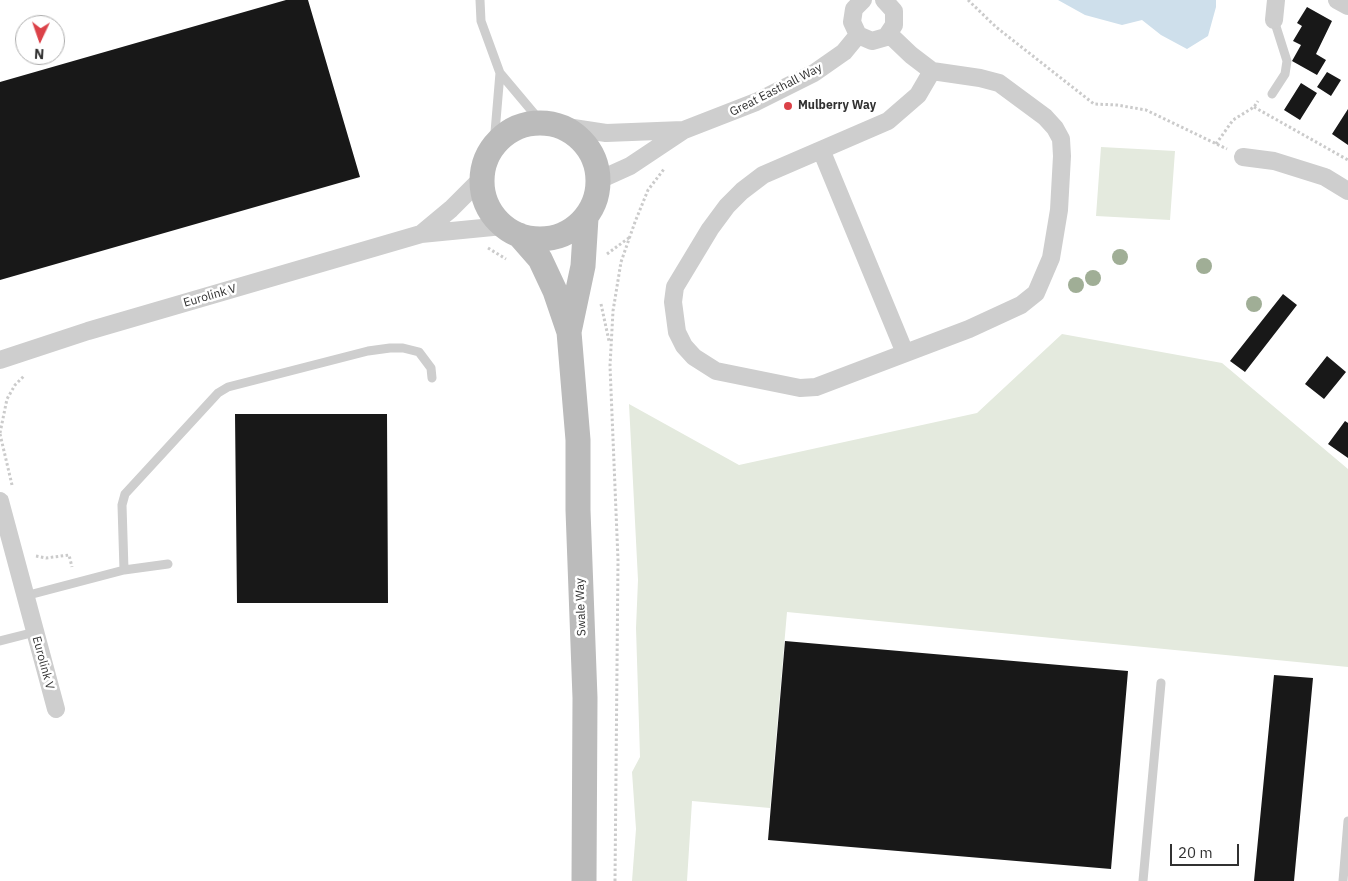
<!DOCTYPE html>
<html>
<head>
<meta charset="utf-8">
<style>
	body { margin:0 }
	#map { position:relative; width:1348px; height:881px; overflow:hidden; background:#fff; font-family:"IBM Plex Sans",sans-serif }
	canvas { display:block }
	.north { position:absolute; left:15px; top:15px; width:50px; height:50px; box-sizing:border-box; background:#fff; border:1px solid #adadad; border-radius:50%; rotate:183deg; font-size:14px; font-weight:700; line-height:20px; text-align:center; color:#313131 }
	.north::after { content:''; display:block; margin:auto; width:18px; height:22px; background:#db4148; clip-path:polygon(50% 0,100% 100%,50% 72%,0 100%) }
	.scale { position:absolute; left:1170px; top:844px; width:69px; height:22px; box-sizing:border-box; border:2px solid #313131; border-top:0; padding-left:6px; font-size:15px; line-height:18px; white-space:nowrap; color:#313131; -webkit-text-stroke:4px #fff; paint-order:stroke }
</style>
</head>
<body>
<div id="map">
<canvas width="1348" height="881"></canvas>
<div class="north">N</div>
<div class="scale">20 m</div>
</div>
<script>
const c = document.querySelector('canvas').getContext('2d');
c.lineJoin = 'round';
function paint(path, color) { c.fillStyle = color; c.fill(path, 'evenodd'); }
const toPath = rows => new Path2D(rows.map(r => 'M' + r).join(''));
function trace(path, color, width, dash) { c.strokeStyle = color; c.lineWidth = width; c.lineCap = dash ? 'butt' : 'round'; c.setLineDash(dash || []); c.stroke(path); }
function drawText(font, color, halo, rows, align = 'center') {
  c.font = font + ' "IBM Plex Sans",sans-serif'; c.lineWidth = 5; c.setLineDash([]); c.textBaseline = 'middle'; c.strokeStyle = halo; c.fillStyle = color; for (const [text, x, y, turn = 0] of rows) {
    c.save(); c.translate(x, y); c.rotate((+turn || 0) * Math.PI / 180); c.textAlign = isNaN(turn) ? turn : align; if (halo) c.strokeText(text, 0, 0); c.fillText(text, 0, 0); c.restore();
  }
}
const green = toPath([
	[1101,147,1175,151,1170,220,1096,216],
	[1062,334,1222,363,1348,469,1348,667,787,612,770,808,692,801,687,881,632,881,636,829,632,772,640,757,636,628,638,580,629,404,739,465,977,413]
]);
const water = toPath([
	[1058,0,1216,0,1216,7,1208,36,1187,49,1161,35,1142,20,1122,25,1085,15]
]);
const building = toPath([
	[286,0,308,0,360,177,0,280,0,82],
	[1307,7,1332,21,1316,54,1326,60,1317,75,1292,61,1301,45,1293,41,1302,26,1297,23],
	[1327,72,1341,80,1331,96,1317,87],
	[1301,83,1317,93,1300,120,1284,110],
	[1348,109,1348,145,1332,134],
	[1283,294,1297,305,1245,372,1230,361],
	[1327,356,1346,372,1324,399,1305,384],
	[235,414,387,414,388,603,237,603],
	[1345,421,1348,423,1348,458,1328,444],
	[785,641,1128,671,1111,869,768,840],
	[1274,675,1313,678,1294,881,1254,881]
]);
const path = toPath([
	[968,0,996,27,1094,104,1117,105,1146,110,1227,149],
	[1254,107,1348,160],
	[1216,144,1233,120,1254,107,1258,101],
	[488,248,506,259],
	[607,254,630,237],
	[601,304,609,341],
	[0,433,7,399,15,385,25,375],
	[0,434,12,485],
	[36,556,46,558,69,555,72,567],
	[615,881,618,560,610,366,613,311,621,262,635,222,648,190,664,169]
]);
const lane = toPath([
	[480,0,481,21,500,73,542,123],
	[1272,94,1285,74,1287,61,1274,20],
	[494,144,500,73],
	[124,570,122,505,125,494,218,393,228,387,368,351,390,348,403,348,419,352,431,368,432,378],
	[25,596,124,570,168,564],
	[0,641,35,632],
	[1143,881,1161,683],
	[1343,881,1348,821]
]);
const street = toPath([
	[863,0,854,9,852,22,858,35,872,41,886,37,894,25,894,11,884,0],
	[1337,0,1348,6],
	[1274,20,1276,0],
	[889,34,911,55,932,71,980,78,999,83,1045,117,1055,128,1061,139,1062,156,1059,210,1051,258,1036,293,1021,305,969,329,816,387,800,388,716,371,694,357,684,346,677,332,673,302,675,287,710,229,727,206,742,191,763,175,888,121,918,95,932,71],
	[560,126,606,133,683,130],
	[822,152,905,353],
	[1243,157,1274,161,1325,177,1348,191],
	[599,180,630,166,684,130,756,102,814,73,844,52,858,35],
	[421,234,451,209,482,178],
	[0,360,88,331,421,234,503,226],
	[0,501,56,709]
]);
const secondary = toPath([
	'482 181a58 58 0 1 1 116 0a58 58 0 1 1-116 0Z',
	[519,235,540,259,555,291,569,332,578,440,578,510,585,698,584,881],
	[569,332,583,266,586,218]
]);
const trees = [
	[1120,257],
	[1204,266],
	[1093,278],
	[1076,285],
	[1254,304]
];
const markers = [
	[788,106,5,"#db4148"]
];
const streetNames = [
	["Great Easthall Way",776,90,-27],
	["Eurolink V",210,296,-16],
	["Swale Way",581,607,-92],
	["Eurolink V",43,663,75]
];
const poiNames = [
	["Mulberry Way",798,106]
];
paint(green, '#e4eade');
paint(water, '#cedfeb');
paint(building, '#181818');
trace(path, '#cbcbcb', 3, [2.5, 2.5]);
trace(lane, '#cecece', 9);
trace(street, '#cecece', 18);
trace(secondary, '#bbb', 25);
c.fillStyle = '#a0ae96';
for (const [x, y] of trees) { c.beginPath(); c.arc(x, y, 8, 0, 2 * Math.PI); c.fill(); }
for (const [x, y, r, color] of markers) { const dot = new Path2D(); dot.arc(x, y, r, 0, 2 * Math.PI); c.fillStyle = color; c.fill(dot); trace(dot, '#fff', 2); }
drawText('12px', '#313131', '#fff', streetNames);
drawText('bold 12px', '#313131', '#fff', poiNames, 'left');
</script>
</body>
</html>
